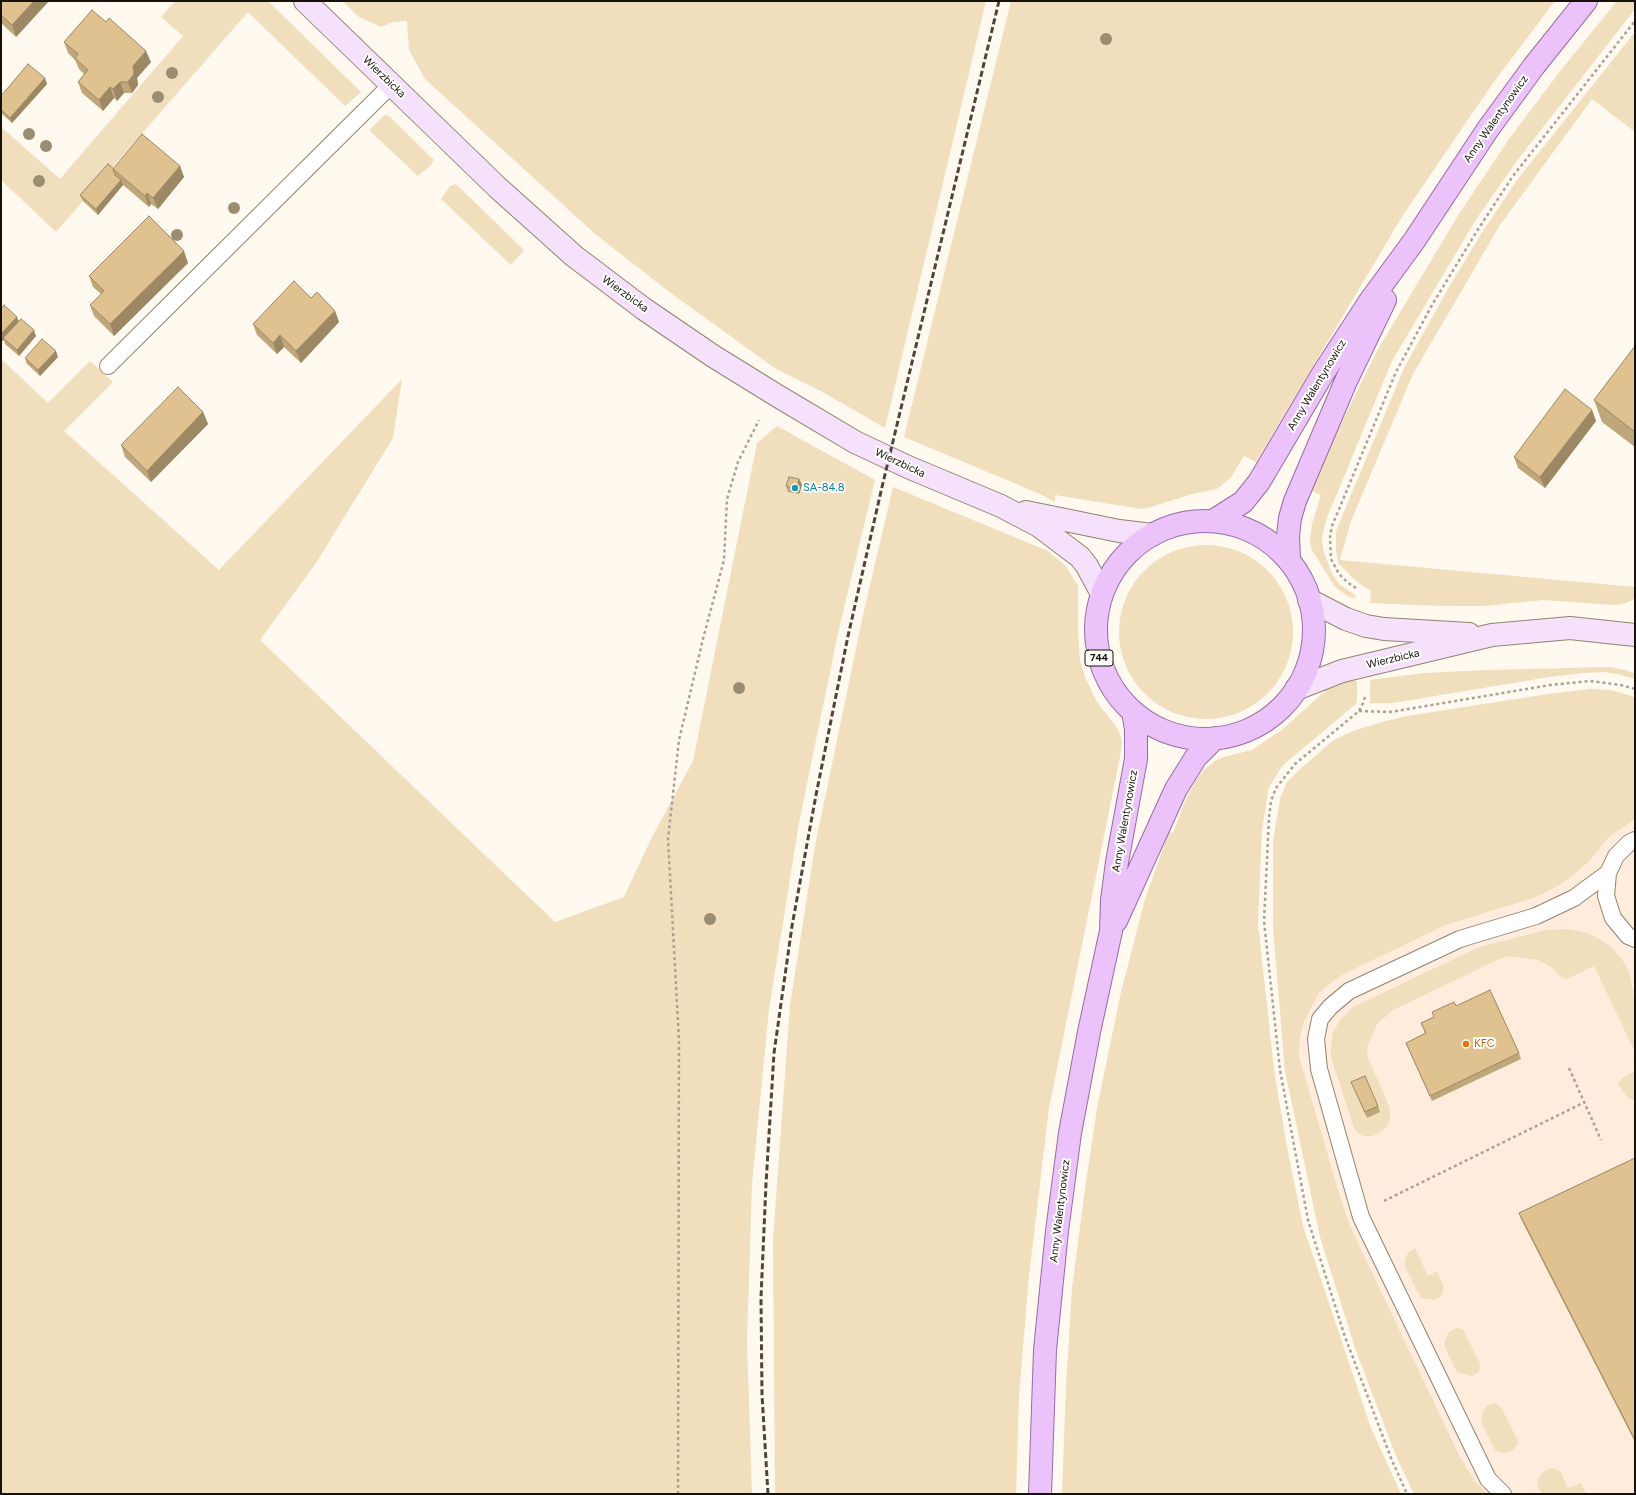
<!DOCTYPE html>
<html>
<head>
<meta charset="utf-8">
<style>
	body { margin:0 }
	#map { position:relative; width:1636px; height:1495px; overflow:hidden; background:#fff9ef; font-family:Figtree,sans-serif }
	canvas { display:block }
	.frame { position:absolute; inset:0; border:2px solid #161109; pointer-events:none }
</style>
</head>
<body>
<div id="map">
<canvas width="1636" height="1495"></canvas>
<div class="frame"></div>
</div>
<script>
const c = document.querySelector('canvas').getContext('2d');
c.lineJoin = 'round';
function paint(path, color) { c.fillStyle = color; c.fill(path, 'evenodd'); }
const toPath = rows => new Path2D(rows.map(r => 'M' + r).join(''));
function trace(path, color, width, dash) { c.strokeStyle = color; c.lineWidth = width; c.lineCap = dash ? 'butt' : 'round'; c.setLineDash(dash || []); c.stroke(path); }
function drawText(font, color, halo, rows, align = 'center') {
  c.font = font + ' Figtree,sans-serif'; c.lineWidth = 4; c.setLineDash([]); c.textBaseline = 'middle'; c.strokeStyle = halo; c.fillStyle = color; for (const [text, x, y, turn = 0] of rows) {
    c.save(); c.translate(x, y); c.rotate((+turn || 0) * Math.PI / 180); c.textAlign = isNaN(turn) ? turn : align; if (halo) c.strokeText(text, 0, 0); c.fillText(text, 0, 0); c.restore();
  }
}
const commercial = toPath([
	[1635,819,1635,1494,1480,1494,1475,1481,1460,1457,1350,1226,1339,1193,1299,1056,1300,1037,1304,1022,1319,993,1333,981,1346,973,1446,925,1530,899,1545,893,1563,883,1575,874,1608,838]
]);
const green = toPath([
	[175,1,268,1,361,92,345,106,248,12,56,232,1,180,1,127,60,179,183,36,161,17],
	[342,1,986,1,885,428,821,391,776,369,668,291,594,233,425,79,409,50,407,21,393,22,381,27,359,17],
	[1011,1,1555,1,1493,83,1403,215,1256,462,1244,456,1231,477,1217,489,1192,494,1151,507,1141,509,1055,495,1055,502,1040,494,904,437],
	[1617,1,1635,1,1635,9,1516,162,1475,221,1392,361,1326,520,1322,537,1323,549,1332,574,1339,584,1355,595,1356,598,1349,597,1335,587,1312,550,1310,542,1312,524,1321,495,1311,491,1337,432,1377,351,1459,214,1509,139,1561,70],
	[1635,32,1635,132,1592,99,1500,225,1413,374,1351,521,1340,560,1635,587,1635,597,1633,600,1623,604,1614,605,1543,600,1484,606,1441,606,1370,603,1371,591,1357,582,1338,563,1336,550,1336,531,1404,368,1449,287,1481,234,1517,180],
	[385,115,389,116,434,160,430,166,418,176,369,130],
	[456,184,524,250,511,265,441,199,450,186],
	[1,359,48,403,90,361,113,382,64,431,219,570,402,379,393,438,316,563,260,640,555,922,624,897,651,839,693,761,757,443,777,426,875,480,838,633,799,823,769,1009,752,1183,747,1342,752,1494,1,1494],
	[893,487,1048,551,1066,566,1078,586,1078,631,1080,661,1085,677,1097,702,1118,729,1122,741,1120,757,1049,1108,1029,1276,1019,1396,1016,1494,775,1494,773,1240,790,1005,815,846,863,615],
	'1119 632a87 87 0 1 1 174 0a87 87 0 1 1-174 0Z',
	[1609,667,1625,670,1634,673,1635,679,1618,674,1603,672,1585,673,1549,677,1393,703,1370,703,1370,680,1424,673,1487,670],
	[1346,681,1357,681,1357,700,1356,704,1283,765,1269,787,1262,830,1258,924,1274,1069,1286,1142,1303,1226,1371,1428,1401,1494,1062,1494,1066,1386,1072,1288,1085,1189,1097,1108,1121,992,1145,899,1169,832,1173,833,1185,801,1196,780,1205,769,1216,760,1227,756,1252,750,1283,729,1326,690,1338,683],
	[1591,689,1611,690,1635,697,1635,819,1608,838,1590,860,1575,874,1563,883,1545,893,1530,899,1446,925,1346,973,1333,981,1319,993,1304,1022,1300,1037,1299,1056,1339,1193,1350,1226,1460,1457,1475,1481,1488,1494,1414,1494,1396,1456,1356,1351,1320,1237,1285,1071,1273,927,1273,841,1280,799,1287,782,1299,770,1334,740,1353,731,1382,722,1407,716,1548,694],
	[1567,929,1588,933,1603,941,1612,948,1623,961,1630,974,1635,1003,1635,1052,1594,966,1567,979,1560,976,1551,967,1538,960,1508,956,1497,960,1393,1010,1377,1024,1367,1047,1368,1058,1390,1108,1390,1117,1387,1126,1379,1133,1372,1136,1364,1136,1359,1134,1354,1128,1331,1057,1331,1045,1333,1032,1341,1019,1353,1007,1479,947,1546,930],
	[1635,1071,1635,1101,1627,1097,1618,1084,1622,1078],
	[1415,1248,1428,1276,1437,1271,1444,1288,1442,1296,1434,1300,1421,1298,1405,1267,1405,1259,1408,1253],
	[1456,1328,1463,1329,1480,1364,1479,1372,1472,1376,1459,1373,1455,1369,1444,1344,1448,1333],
	[1495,1403,1502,1409,1519,1443,1513,1450,1506,1453,1501,1453,1495,1450,1481,1422,1483,1411,1488,1405],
	[1552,1468,1560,1471,1568,1488,1581,1483,1586,1494,1542,1494,1538,1487,1538,1480,1544,1471]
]);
const path = toPath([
	[1356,588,1347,582,1339,574,1331,559,1330,537,1332,526,1396,372,1432,305,1477,231,1513,176,1635,21],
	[1365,697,1363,703,1359,711,1295,764,1276,788,1271,801,1269,818,1264,921,1280,1070,1308,1220,1344,1334,1391,1458,1407,1494],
	[1359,711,1390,712,1550,685,1590,681,1621,685,1635,689],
	[1569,1068,1601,1140],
	[1384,1201,1585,1102],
	[678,1494,679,1040,668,839,679,740,703,639,724,560,727,499,738,462,759,420]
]);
const lane = toPath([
	[108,366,391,85],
	[1635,840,1629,843,1616,856,1608,873,1606,896,1613,918,1628,936,1635,939],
	[1503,1494,1488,1479,1361,1217,1319,1069,1316,1039,1320,1019,1330,1007,1349,991,1460,939,1536,916,1574,898,1608,873]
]);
const secondary = toPath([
	[305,1,497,187,574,256,644,309,713,356,776,395,855,442,908,467,1001,506,1039,526,1080,557,1087,566,1102,594],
	[1026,512,1119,531,1152,535],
	[1309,600,1346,619,1366,626,1384,629,1469,634],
	[1296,689,1342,671,1492,635,1570,628,1635,635]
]);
const primary = toPath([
	[1213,521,1243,502,1259,482,1322,375,1370,301,1414,241,1488,129,1534,66,1586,1],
	'1096 630a109 109 0 1 1 218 0a109 109 0 1 1-218 0Z',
	[1289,560,1288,536,1290,518,1295,501,1346,381,1385,300],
	[1116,921,1176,789,1196,757,1215,738],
	[1040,1494,1045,1350,1057,1231,1070,1133,1089,1032,1111,931,1112,900,1117,862,1136,759,1136,729,1133,712]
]);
const rail = toPath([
	[768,1494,762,1395,761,1297,766,1184,774,1053,792,926,816,795,848,636,882,487,999,1]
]);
const trees = [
	[1106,39],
	[172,73],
	[158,97],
	[29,134],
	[46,146],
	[39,181],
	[234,208],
	[177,235],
	[739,688],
	[710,919]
];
const wall = toPath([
	[1,1,49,1,16,37,1,23],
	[64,42,151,62,137,78,138,85,132,93,124,93,117,101,114,98,103,111,82,93,78,82,84,74,79,69,75,60,68,53],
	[45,78,47,84,12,123,1,113,1,96],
	[180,166,184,177,158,209,151,204,149,207,123,185,98,215,83,201,80,195,114,169],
	[188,263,114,336,94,316,90,305,101,294,93,287,89,276],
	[311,298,335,311,339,322,301,363,284,347,277,354,257,335,253,324],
	[1,309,19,321,36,336,19,356,5,344,4,340,1,342],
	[1635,346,1635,447,1602,422,1594,400],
	[58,357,40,376,27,364,25,358],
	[1592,410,1596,421,1545,488,1518,468,1514,457],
	[203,412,208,424,151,482,125,457,121,445],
	[799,479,802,485,799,494,788,492,786,486],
	[1456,1006,1519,1053,1521,1059,1432,1101,1406,1043,1425,1033,1421,1023],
	[1351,1082,1378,1106,1380,1112,1367,1118],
	[1635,1158,1635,1442,1521,1219,1519,1213]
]);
const shadedWall = toPath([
	[34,1,49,1,16,37,12,25],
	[146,51,151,62,137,78,138,85,132,93,128,82,133,66],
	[45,78,47,84,12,123,10,118],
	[120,82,124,93,117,101,113,89],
	[110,87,114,98,103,111,99,100],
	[180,166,184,177,158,209,153,198],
	[121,180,123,185,98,215,96,209],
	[147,193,151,204,149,207,145,196],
	[184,251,188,263,114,336,110,324],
	[335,311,339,322,301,363,296,351],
	[17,317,19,322,3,338,4,340,1,342,1,334],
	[34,330,36,336,19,356,17,350],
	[280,335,284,347,277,354,273,343],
	[56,351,58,357,40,376,38,370],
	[1592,410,1596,421,1545,488,1540,477],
	[203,412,208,424,151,482,147,471],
	[799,479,802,485,799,494,797,489]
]);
const building = toPath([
	[1,1,34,1,12,25,1,15,1,1],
	[92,10,106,22,109,18,146,51,133,66,134,74,128,82,120,82,113,89,110,87,99,100,78,82,88,70,75,58,78,54,64,42,92,10],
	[28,64,45,78,10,118,1,110,1,96,28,64],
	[142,134,180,166,153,198,147,193,145,196,113,169,142,134],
	[108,164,114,169,113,169,115,175,121,180,96,209,80,195,108,164],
	[149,216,184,251,110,324,90,305,104,291,89,276,149,216],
	[294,281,311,298,317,292,335,311,296,351,280,335,273,343,253,324,294,281],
	[4,305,17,317,1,334,1,309,4,305],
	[21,319,34,330,17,350,3,338,21,319],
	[42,339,56,351,38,370,25,358,42,339],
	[1635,346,1635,432,1594,400,1635,346],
	[178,387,203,412,147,471,121,445,178,387],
	[1565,389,1592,410,1540,477,1514,457,1565,389],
	[789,477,799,479,797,489,786,486,789,477],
	[1490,990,1519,1053,1430,1096,1406,1043,1426,1033,1421,1023,1434,1017,1432,1012,1454,1002,1456,1006,1490,990],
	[1365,1076,1378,1106,1365,1112,1351,1082,1365,1076],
	[1635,1158,1635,1440,1519,1213,1635,1158]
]);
const markers = [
	[795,488,4,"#0f9aa8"],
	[1466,1044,4,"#e8710a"]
];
const shields = [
	[1099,658,28]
];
const shieldNames = [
	["744",1099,658]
];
const streetNames = [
	["Wierzbicka",384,77,44],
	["Anny Walentynowicz",1496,119,-55],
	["Wierzbicka",625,294,36],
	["Anny Walentynowicz",1317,385,-59],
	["Wierzbicka",900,463,25],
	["Wierzbicka",1393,659,-13],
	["Anny Walentynowicz",1125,821,-80],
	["Anny Walentynowicz",1060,1211,-83]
];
const cultureNames = [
	["SA-84.8",803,488]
];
const foodNames = [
	["KFC",1474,1044]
];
paint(commercial, '#ffecdc');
paint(green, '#f0debd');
trace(lane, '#91846d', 18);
trace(secondary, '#91846d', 24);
trace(primary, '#976ba3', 24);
trace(path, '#a8a299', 2.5, [3, 3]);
trace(lane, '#fff', 16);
trace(secondary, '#f5e1fc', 22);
trace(primary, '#ebc3fa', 22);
trace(rail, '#4b463e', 3, [6, 3]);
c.fillStyle = '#9b8d72';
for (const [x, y] of trees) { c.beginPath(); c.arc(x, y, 6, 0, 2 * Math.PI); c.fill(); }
paint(wall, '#c0a77b');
paint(shadedWall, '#9c8864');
paint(building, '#dfc28f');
trace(building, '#9c8864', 1);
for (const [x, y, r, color] of markers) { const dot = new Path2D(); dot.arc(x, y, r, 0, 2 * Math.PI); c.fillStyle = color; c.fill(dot); trace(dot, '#fff', 1.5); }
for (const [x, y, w] of shields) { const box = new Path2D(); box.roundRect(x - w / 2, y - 8, w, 16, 3); c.fillStyle = '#fff'; c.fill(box); trace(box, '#161109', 1); }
drawText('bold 10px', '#161109', null, shieldNames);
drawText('11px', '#161109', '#fff', streetNames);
drawText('11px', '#0d838f', '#fff', cultureNames, 'left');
drawText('11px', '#c56008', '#fff', foodNames, 'left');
</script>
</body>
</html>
